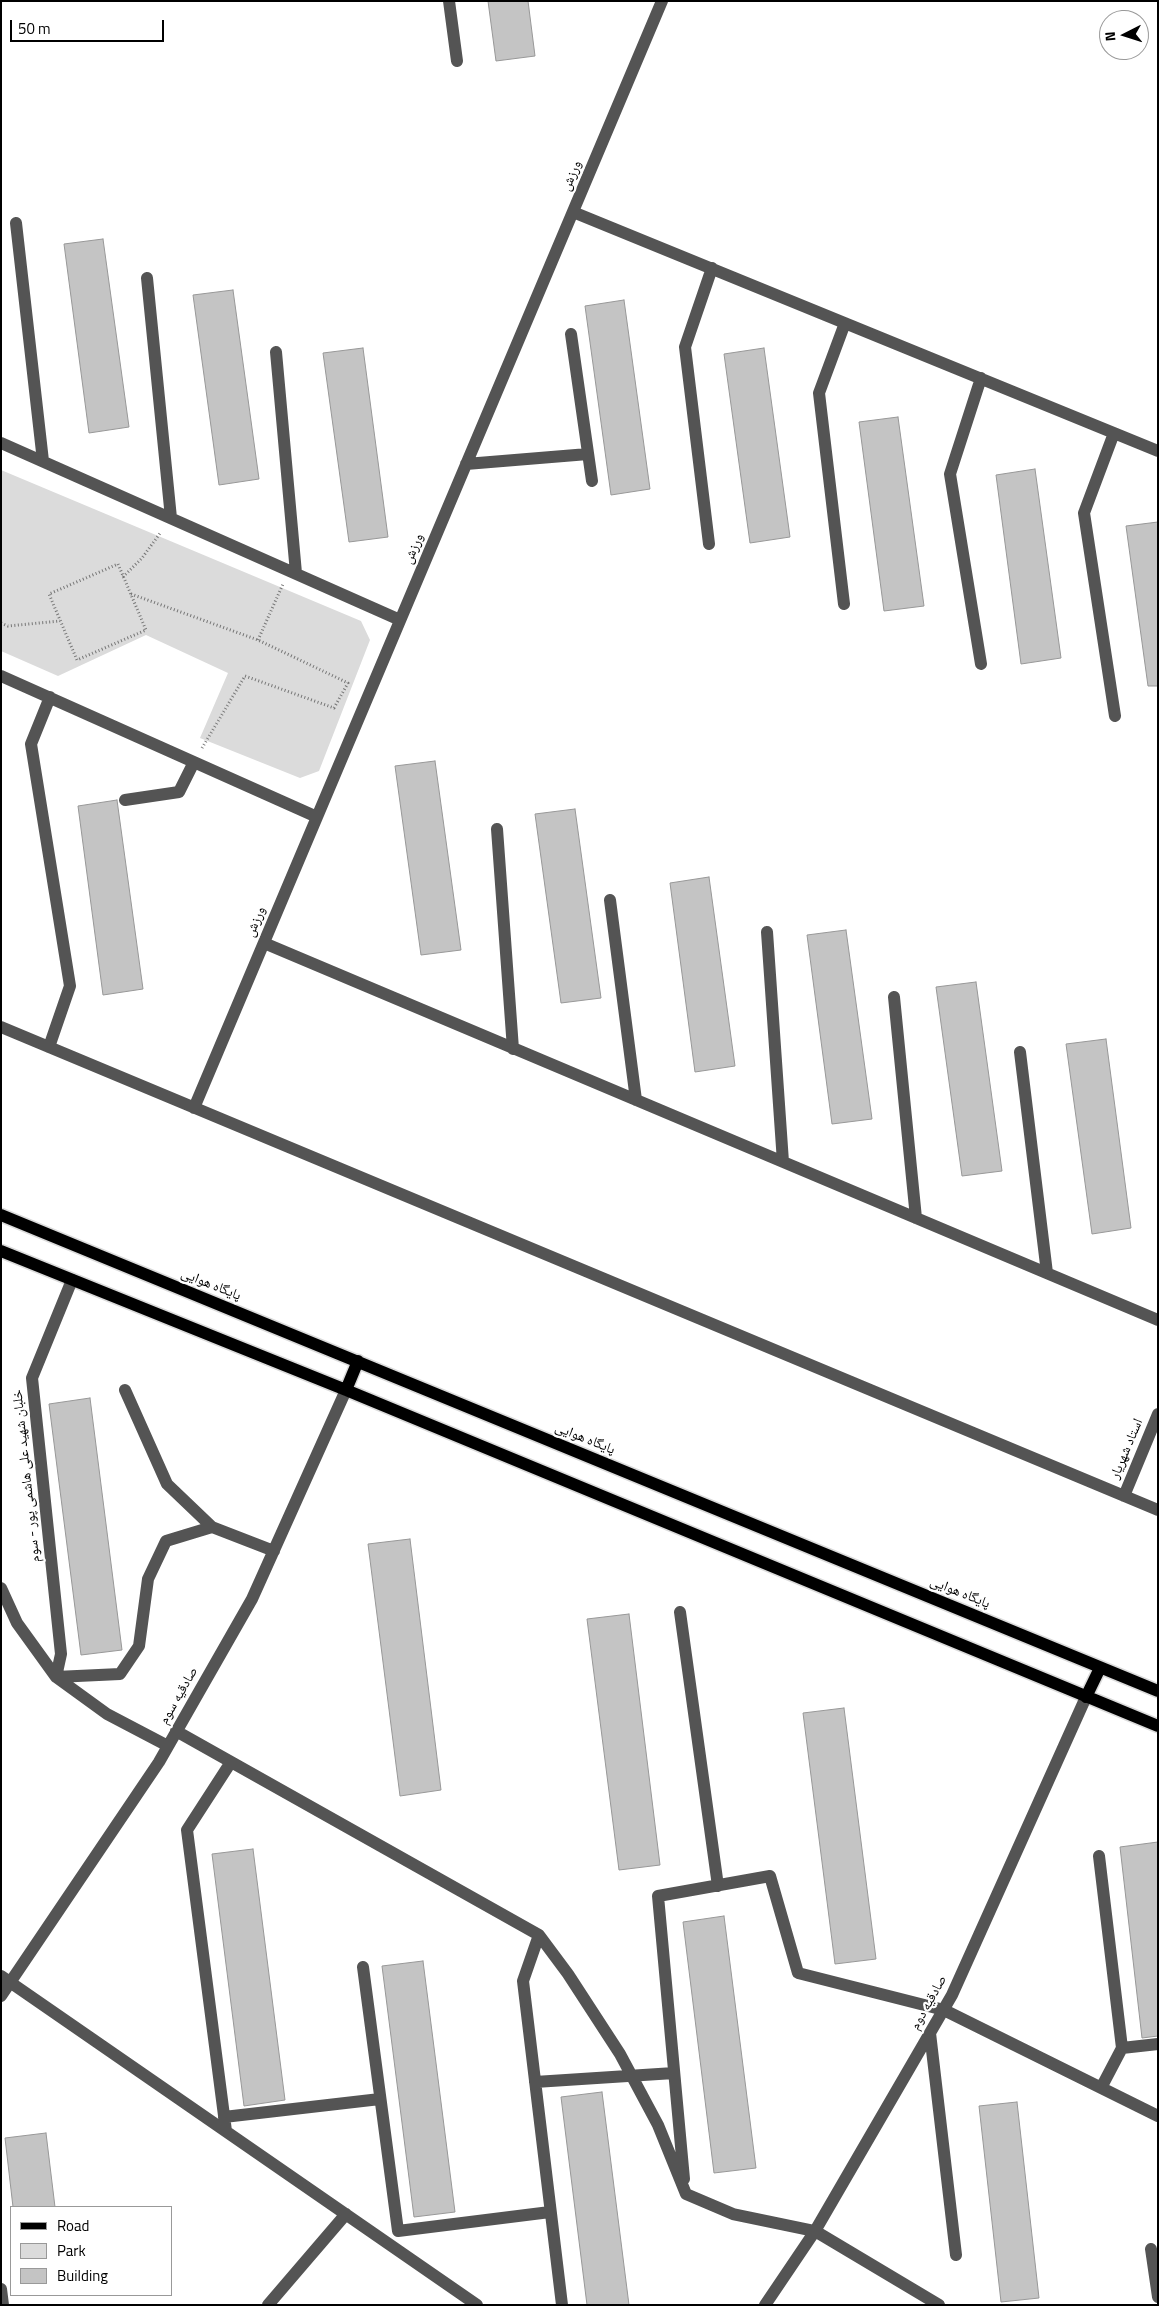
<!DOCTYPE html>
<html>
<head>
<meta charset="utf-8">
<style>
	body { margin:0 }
	#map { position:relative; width:1159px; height:2306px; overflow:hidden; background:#fff; font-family:"Titillium Web",sans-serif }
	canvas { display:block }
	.frame { position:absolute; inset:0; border:2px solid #000; pointer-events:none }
	.legend { position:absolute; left:10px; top:2206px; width:162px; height:90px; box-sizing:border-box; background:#fff; border:1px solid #999; margin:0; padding:6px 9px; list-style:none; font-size:15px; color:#000 }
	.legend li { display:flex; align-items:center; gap:10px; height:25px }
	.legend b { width:25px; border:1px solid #999 }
	.north { position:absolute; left:1099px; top:10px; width:50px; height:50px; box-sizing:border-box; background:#fff; border:1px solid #999; border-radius:50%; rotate:265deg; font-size:14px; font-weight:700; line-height:20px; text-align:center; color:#000 }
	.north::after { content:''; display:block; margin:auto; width:18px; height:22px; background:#000; clip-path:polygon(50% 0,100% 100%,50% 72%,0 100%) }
	.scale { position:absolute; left:10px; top:20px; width:154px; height:22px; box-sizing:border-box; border:2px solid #000; border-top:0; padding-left:6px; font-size:15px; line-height:18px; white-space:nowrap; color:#000; -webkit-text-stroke:4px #fff; paint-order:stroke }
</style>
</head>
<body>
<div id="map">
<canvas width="1159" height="2306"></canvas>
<div class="frame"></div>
<ul class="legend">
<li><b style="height:6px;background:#000"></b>Road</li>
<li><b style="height:14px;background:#dbdbdb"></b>Park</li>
<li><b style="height:14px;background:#c4c4c4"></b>Building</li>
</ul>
<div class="north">N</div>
<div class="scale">50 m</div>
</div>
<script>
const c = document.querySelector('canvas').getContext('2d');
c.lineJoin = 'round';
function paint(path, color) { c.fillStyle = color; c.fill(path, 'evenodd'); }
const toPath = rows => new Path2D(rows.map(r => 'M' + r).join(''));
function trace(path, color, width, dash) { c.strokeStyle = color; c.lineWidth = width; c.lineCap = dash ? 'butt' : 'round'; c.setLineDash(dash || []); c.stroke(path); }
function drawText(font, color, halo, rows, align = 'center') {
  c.font = font + ' "Titillium Web","Noto Naskh Arabic",sans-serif'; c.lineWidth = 4.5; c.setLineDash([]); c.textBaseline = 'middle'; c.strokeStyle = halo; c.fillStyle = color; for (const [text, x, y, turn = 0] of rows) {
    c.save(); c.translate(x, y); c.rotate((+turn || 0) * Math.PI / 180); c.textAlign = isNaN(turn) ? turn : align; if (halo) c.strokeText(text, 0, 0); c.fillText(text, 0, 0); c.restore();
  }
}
const green = toPath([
	[1,470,361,621,370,640,319,771,300,778,200,738,228,673,146,635,58,676,1,651]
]);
const building = toPath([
	[488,1,528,1,535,56,496,61,488,1],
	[103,239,129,427,89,433,64,244,103,239],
	[233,290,259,479,219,485,193,295,233,290],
	[624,300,650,489,611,495,585,306,624,300],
	[363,348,388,537,349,542,323,353,363,348],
	[764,348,790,537,750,543,724,354,764,348],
	[898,417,924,606,884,611,859,422,898,417],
	[1035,469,1061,658,1021,664,996,475,1035,469],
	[1158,522,1158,686,1148,686,1126,526,1158,522],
	[435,761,461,950,421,955,395,766,435,761],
	[117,800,143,989,103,995,78,806,117,800],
	[575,809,601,998,561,1003,535,814,575,809],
	[709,877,735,1066,695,1072,670,883,709,877],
	[846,930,872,1119,832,1124,807,935,846,930],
	[976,982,1002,1171,962,1176,936,987,976,982],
	[1106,1039,1131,1228,1092,1234,1066,1044,1106,1039],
	[90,1398,122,1650,81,1655,49,1404,90,1398],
	[410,1539,441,1790,400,1796,368,1544,410,1539],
	[629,1614,660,1865,619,1870,587,1619,629,1614],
	[844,1708,876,1959,835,1964,803,1713,844,1708],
	[1158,1842,1158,2036,1142,2038,1120,1847,1158,1842],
	[253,1849,285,2100,244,2106,212,1854,253,1849],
	[724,1916,756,2168,714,2173,683,1922,724,1916],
	[423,1961,455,2212,414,2217,382,1966,423,1961],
	[602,2092,629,2305,587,2305,561,2097,602,2092],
	[1017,2102,1039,2298,1001,2302,979,2106,1017,2102],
	[46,2133,55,2207,13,2207,5,2138,46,2133]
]);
const path = toPath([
	[118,564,146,630,77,660,49,594,118,564],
	[123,577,142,558,161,532],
	[131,594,258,640,348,683,334,708,245,676,202,748],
	[1,623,8,626,60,621],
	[258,640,283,584]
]);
const minor = toPath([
	[449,1,457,61],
	[573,212,1158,451],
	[16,223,43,461],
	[147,278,171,518],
	[571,334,592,481],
	[276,352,296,573],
	[981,378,950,474,981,664],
	[1114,433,1084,513,1115,716],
	[1,443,400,620],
	[466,464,588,454],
	[709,544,685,347,712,268],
	[844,604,819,393,845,323],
	[1,676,317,817],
	[125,800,179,792,194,762],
	[497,829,513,1049],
	[610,900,636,1100],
	[767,932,783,1162],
	[264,943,1158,1320],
	[894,997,916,1218],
	[1,1027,1158,1510],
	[49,1047,70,986,31,744,50,697],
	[1020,1052,1047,1273],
	[194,1108,662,1],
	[72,1280,32,1378,61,1654,56,1677,120,1674,139,1646,148,1579,166,1541,212,1527],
	[125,1390,167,1484,212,1527,274,1551],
	[1124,1496,1158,1414],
	[1,1588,17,1623,56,1677,107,1714,168,1746],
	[680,1612,718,1886],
	[176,1731,539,1935,568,1974,620,2054,658,2125,686,2194,733,2214,815,2231,939,2305],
	[1099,1856,1122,2048,1101,2088],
	[539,1935,523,1981,562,2305],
	[363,1967,398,2231,550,2212],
	[1,1976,477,2305],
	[1,1996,159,1762,252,1599,346,1390],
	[930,2033,956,2255],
	[1122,2048,1158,2044],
	[535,2082,674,2073],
	[224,2117,380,2099],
	[226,2131,187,1830,231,1762],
	[684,2179,658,1896,770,1876,798,1973,944,2010,1158,2116],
	[1151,2249,1158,2297],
	[1,2289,3,2305],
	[268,2305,346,2214],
	[765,2305,815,2231,952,1995,1086,1697]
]);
const major = toPath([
	[1,1215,1158,1691],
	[1,1251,346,1390,1158,1726],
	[346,1390,358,1361],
	[1086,1697,1100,1668]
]);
const streetNames = [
	["ورزش",572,176,-67],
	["ورزش",414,549,-67],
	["ورزش",256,922,-67],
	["پایگاه هوایی",211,1285,22],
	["پایگاه هوایی",585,1439,22],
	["استاد شهریار",1127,1449,-67],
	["خلبان شهید علی هاشمی پور - سوم",27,1476,-96],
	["پایگاه هوایی",960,1593,22],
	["صادقیه سوم",179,1696,-60],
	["صادقیه دوم",929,2003,-61]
];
paint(green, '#dbdbdb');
paint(building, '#c4c4c4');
trace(building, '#989898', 1);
trace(major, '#dbdbdb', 15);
trace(path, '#767676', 3, [1, 2.5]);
trace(minor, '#545454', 12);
trace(major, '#000', 12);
drawText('14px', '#000', '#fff', streetNames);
</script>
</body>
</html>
